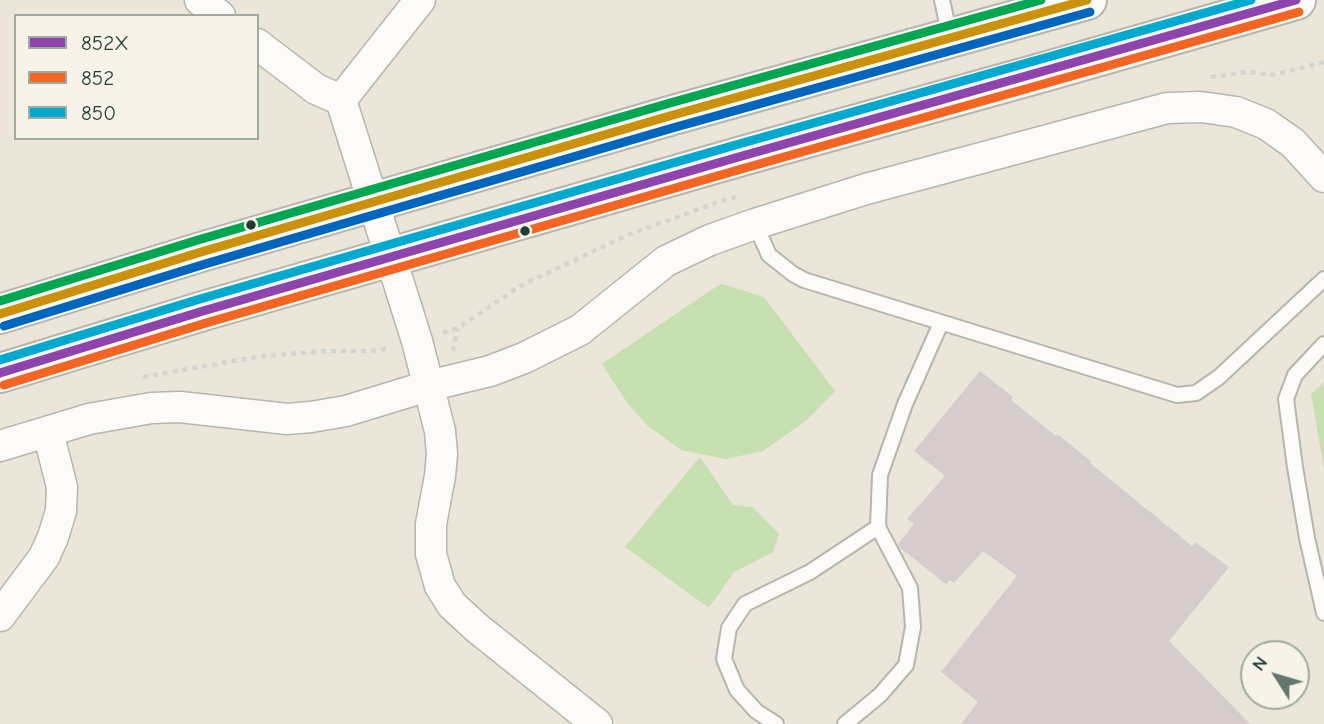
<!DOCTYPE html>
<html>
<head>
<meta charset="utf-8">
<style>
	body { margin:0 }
	#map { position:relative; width:1324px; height:724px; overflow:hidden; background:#ebe6d9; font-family:"Comic Neue",sans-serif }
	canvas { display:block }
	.legend { position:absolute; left:14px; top:14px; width:245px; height:126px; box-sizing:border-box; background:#f7f3e8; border:2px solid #a1aaa0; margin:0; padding:9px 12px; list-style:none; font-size:21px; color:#1f3d34 }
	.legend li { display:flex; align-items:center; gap:14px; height:35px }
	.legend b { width:35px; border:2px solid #a1aaa0 }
	.north { position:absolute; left:1240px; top:640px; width:70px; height:70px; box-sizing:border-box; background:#f7f3e8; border:2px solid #a1aaa0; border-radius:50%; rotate:307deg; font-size:19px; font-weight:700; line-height:28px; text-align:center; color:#1f3d34 }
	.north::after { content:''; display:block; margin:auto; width:24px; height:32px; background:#66786e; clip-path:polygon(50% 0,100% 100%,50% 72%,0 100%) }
</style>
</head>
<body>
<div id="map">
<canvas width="1324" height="724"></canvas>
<ul class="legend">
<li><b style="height:9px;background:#8e44ad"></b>852X</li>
<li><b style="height:9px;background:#f26522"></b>852</li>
<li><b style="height:9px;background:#00a9ce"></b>850</li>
</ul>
<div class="north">N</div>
</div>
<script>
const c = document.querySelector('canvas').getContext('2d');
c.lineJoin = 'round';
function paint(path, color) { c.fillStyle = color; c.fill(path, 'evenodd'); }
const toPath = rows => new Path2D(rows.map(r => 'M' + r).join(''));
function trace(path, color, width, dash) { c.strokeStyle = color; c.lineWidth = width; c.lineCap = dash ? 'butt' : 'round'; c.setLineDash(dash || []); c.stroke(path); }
const green = toPath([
	[722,284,764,297,835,391,807,420,763,451,726,459,681,450,648,426,628,404,602,364,711,290],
	[1324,382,1324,469,1311,394],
	[700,457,733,505,753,507,779,534,773,552,734,572,709,608,625,547]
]);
const building = toPath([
	[980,371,1013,397,1011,400,1056,436,1057,434,1091,461,1090,463,1192,546,1195,542,1229,567,1169,641,1250,724,961,724,978,702,941,672,1017,576,983,551,954,583,950,580,946,584,899,547,898,544,914,524,907,519,945,476,914,451]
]);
const path = toPath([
	[1211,77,1248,72,1274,75,1324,62],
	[443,333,458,328,522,285,628,235,718,202,739,196],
	[454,351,453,346,458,329],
	[143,377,256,357,324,351,370,351,391,348]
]);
const service = toPath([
	[942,0,950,37],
	[755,224,769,255,793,274,804,280,1177,395,1196,393,1219,377,1324,279],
	[1324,344,1295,375,1286,399,1295,467,1307,538,1324,613],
	[776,724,756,711,737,690,724,659,729,628,745,604,810,572,878,527],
	[845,724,880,695,906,665,913,627,910,588,878,527,880,475,905,404,941,323]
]);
const minor = toPath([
	[200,0,220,16],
	[257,44,316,89,341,100,417,341,440,431,442,454,440,476,431,524,431,554,440,586,452,605,477,628,597,724],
	[341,100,420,0],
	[0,446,89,419,151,408,180,407,287,419,311,417,346,411,428,386,490,371,524,358,580,330,666,261,710,240,755,224,866,189,1167,108,1201,107,1236,112,1266,124,1293,143,1324,177],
	[0,616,44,557,53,537,61,511,62,487,48,432]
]);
const secondary = toPath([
	[0,314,201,252,673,115,1087,0],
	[0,373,203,311,742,156,1044,72,1296,0]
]);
const bus1 = toPath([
	[0,373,203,311,742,156,1296,0]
]);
const bus2 = toPath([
	[4,385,206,323,745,168,1299,12]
]);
const bus3 = toPath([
	[0,360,200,299,739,144,1251,0]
]);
const bus4 = toPath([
	[0,314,201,252,673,115,1087,0]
]);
const bus5 = toPath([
	[4,326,205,264,676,127,1090,12]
]);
const bus6 = toPath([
	[0,301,198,240,670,103,1041,0]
]);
const markers = [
	[251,225,6,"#1f3d34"],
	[525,231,6,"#1f3d34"]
];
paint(green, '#c7e0af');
paint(building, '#d6cbcd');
trace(service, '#b6b6ac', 18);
trace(minor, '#b6b6ac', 33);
trace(secondary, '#b6b6ac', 42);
trace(path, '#d4d5d0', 4.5, [5, 5]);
trace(service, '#fcfbf9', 14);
trace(minor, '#fcfbf9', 30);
trace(secondary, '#fcfbf9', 38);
trace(bus1, '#8e44ad', 9);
trace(bus2, '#f26522', 9);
trace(bus3, '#00a9ce', 9);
trace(bus4, '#cc910a', 9);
trace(bus5, '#0065bd', 9);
trace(bus6, '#00a651', 9);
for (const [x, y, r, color] of markers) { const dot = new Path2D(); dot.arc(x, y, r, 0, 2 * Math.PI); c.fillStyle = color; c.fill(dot); trace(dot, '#f7f3e8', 2.5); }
</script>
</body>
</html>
